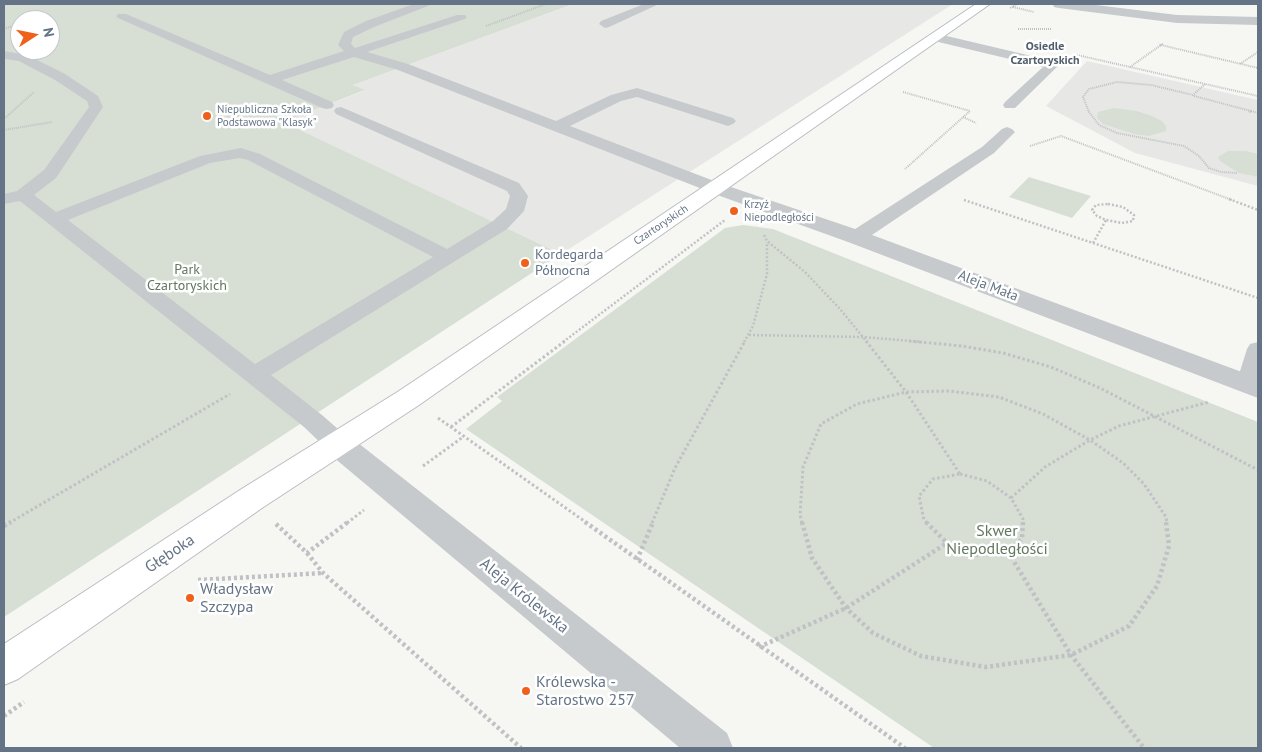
<!DOCTYPE html>
<html>
<head>
<meta charset="utf-8">
<style>
	body { margin:0 }
	#map { position:relative; width:1262px; height:752px; overflow:hidden; background:#f6f7f3; font-family:"PT Sans",sans-serif }
	canvas { display:block }
	.frame { position:absolute; inset:0; border:5px solid #647486; pointer-events:none }
	.north { position:absolute; left:10px; top:10px; width:50px; height:50px; box-sizing:border-box; background:#fff; border:1px solid #c1c7cf; border-radius:50%; rotate:79deg; font-size:14px; font-weight:700; line-height:20px; text-align:center; color:#647486 }
	.north::after { content:''; display:block; margin:auto; width:18px; height:22px; background:#ef601b; clip-path:polygon(50% 0,100% 100%,50% 72%,0 100%) }
</style>
</head>
<body>
<div id="map">
<canvas width="1262" height="752"></canvas>
<div class="frame"></div>
<div class="north">N</div>
</div>
<script>
const c = document.querySelector('canvas').getContext('2d');
c.lineJoin = 'round';
function paint(path, color) { c.fillStyle = color; c.fill(path, 'evenodd'); }
const toPath = rows => new Path2D(rows.map(r => 'M' + r).join(''));
function trace(path, color, width, dash) { c.strokeStyle = color; c.lineWidth = width; c.lineCap = dash ? 'butt' : 'round'; c.setLineDash(dash || []); c.stroke(path); }
function drawText(font, color, halo, rows, align = 'center') {
  c.font = font + ' "PT Sans",sans-serif'; c.lineWidth = 5; c.setLineDash([]); c.textBaseline = 'middle'; c.strokeStyle = halo; c.fillStyle = color; for (const [text, x, y, turn = 0] of rows) {
    c.save(); c.translate(x, y); c.rotate((+turn || 0) * Math.PI / 180); c.textAlign = isNaN(turn) ? turn : align; if (halo) c.strokeText(text, 0, 0); c.fillText(text, 0, 0); c.restore();
  }
}
const built = toPath([
	[573,4,953,4,561,254,282,122,364,91,353,85],
	[1087,61,1258,100,1258,186,1135,153,1046,106]
]);
const green = toPath([
	[4,4,573,4,353,85,365,90,283,122,561,254,4,617],
	[20,20,50,20,50,50,20,50],
	[1114,108,1137,111,1152,116,1162,121,1166,126,1166,131,1149,136,1134,134,1103,124,1097,118,1098,112],
	[1228,151,1246,151,1258,154,1258,177,1239,173,1220,161,1218,157],
	[1029,177,1091,196,1072,218,1009,197],
	[743,225,773,229,1258,422,1258,748,934,748,466,429,502,401,497,397,725,228]
]);
const pathFar3 = toPath([
	[1013,7,1034,12],
	[1010,8,1017,4],
	[486,26,546,4],
	[6,28,14,26,20,29],
	[1018,29,1052,29],
	[1163,44,1161,45,1258,68],
	[1077,55,1258,96],
	[1240,64,1258,52],
	[1130,67,1161,45,1159,44],
	[1205,84,1193,95,1151,85,1117,82,1089,89,1083,97,1089,112,1099,125,1117,133,1184,146,1199,156,1209,168,1221,172,1237,173],
	[903,92,970,111,905,169],
	[1194,96,1251,111,1249,113],
	[1251,111,1258,113],
	[963,117,976,123],
	[4,119,34,92],
	[4,130,52,122],
	[1030,146,1061,136,1232,200]
]);
const pathFar2 = toPath([
	[1229,199,1258,210],
	[964,200,1258,298],
	[1108,204,1123,207,1134,215,1133,221,1122,223,1106,220,1097,216,1092,210,1096,205,1108,204],
	[764,235,767,241,805,272,840,309,867,342],
	[1093,243,1106,220],
	[749,335,863,337,922,342],
	[563,342,725,220],
	[744,342,753,326,767,274,767,242]
]);
const pathFar1 = toPath([
	[866,341,906,392,960,474],
	[909,341,962,346,1003,353,1051,367,1100,388,1258,470],
	[438,418,587,523],
	[451,427,565,341],
	[423,466,463,437],
	[960,474,987,481,1011,498,1023,519,1023,523],
	[1011,498,1045,467,1090,440,1119,426,1209,402],
	[9,523,230,394],
	[347,523,364,510],
	[652,523,675,468,745,341],
	[802,523,800,515,803,467,821,424,857,404,906,392,949,391,999,397,1043,414,1090,440,1123,463,1144,484,1166,517,1167,523],
	[927,523,924,520,919,496,933,479,960,474]
]);
const path = toPath([
	[585,522,905,748],
	[802,522,812,558,846,608,873,633,921,656,986,667,1071,655,1129,626,1157,586,1169,546,1166,522],
	[926,522,947,543,978,555,1008,552,1022,539,1023,522],
	[276,524,307,553,348,522],
	[4,526,11,522],
	[1008,552,1071,655,1144,748],
	[307,553,323,573,521,748],
	[637,560,653,522],
	[198,580,323,573],
	[759,647,846,608,947,543],
	[4,716,24,702]
]);
const lane = toPath([
	[414,4,430,4,428,6,374,27,353,37,351,44,355,48,457,15,465,15,467,17,465,19,367,52,408,64,556,121,611,95,637,88,733,118,736,121,733,124,728,126,637,97,621,101,570,126,722,184,725,188,722,192,716,193,710,192,398,70,354,57,282,80,332,102,334,105,332,108,327,109,322,108,118,18,116,16,118,14,126,14,270,75,344,51,338,45,344,32,366,21,414,4],
	[644,4,659,4,609,27,605,28,599,24,601,21,644,4],
	[50,30,55,31,57,34,55,37,50,38,50,30],
	[934,33,1057,62,1059,65,1015,108,1005,108,1003,105,1005,102,1043,67,930,40,928,37,934,33],
	[4,51,27,55,65,74,98,96,103,107,56,178,34,195,56,212,200,156,241,148,260,154,447,249,493,221,506,209,510,196,507,191,336,114,334,111,336,108,341,107,519,183,528,196,524,211,507,229,271,375,322,415,346,436,350,443,346,450,337,453,328,450,304,427,20,201,4,204,4,194,17,191,44,170,89,107,87,101,55,80,19,61,4,59,4,51],
	[240,158,248,160,433,257,255,364,68,220,210,163,240,158],
	[1007,127,1012,129,1015,132,994,153,863,241,856,243,849,241,846,237,849,233,982,147,1002,129,1007,127],
	[1258,342,1258,387,1256,390,1248,392,1240,390,1236,384,1247,349,1250,344,1258,342]
]);
const street = toPath([
	[1053,4,1088,4,1177,15,1258,17,1258,25,1177,23,1059,8,1054,7,1053,4],
	[716,182,864,232,1258,378,1258,398,848,242,709,192,706,188,709,184,716,182],
	[337,432,348,435,727,733,733,748,680,748,326,451,322,443,326,435,337,432]
]);
const secondary = toPath([
	[976,4,990,4,419,405,262,508,18,679,4,685,4,644,240,490,399,391,976,4]
]);
const markers = [
	[207,116,5,"#ef601b"],
	[734,211,5,"#ef601b"],
	[525,263,5,"#ef601b"],
	[190,598,5,"#ef601b"],
	[526,691,5,"#ef601b"]
];
const farPoinames = [
	["Niepubliczna Szkoła",217,110],
	["Podstawowa \"Klasyk\"",217,123],
	["Krzyż",744,205],
	["Niepodległości",744,218]
];
const farStreetnames = [
	["Czartoryskich",661,225,-34]
];
const farNeighbourhoodnames = [
	["Osiedle",1045,47],
	["Czartoryskich",1045,61]
];
const poiNames = [
	["Kordegarda",535,255],
	["Północna",535,271]
];
const parkNames = [
	["Park",187,270],
	["Czartoryskich",187,286]
];
const streetNames = [
	["Aleja Mała",988,286,21]
];
const nearParknames = [
	["Skwer",997,531],
	["Niepodległości",997,549]
];
const nearStreetnames = [
	["Głęboka",170,554,-34],
	["Aleja Królewska",524,596,39]
];
const nearPoinames = [
	["Władysław",200,589],
	["Szczypa",200,607],
	["Królewska -",536,682],
	["Starostwo 257",536,700]
];
paint(built, '#e7e8e6');
paint(green, '#d7dfd4');
trace(secondary, '#b8bdc2', 2);
trace(pathFar3, '#c0c1c4', 2, [1, 1]);
trace(pathFar2, '#c0c1c4', 2.5, [2, 2]);
trace(pathFar1, '#c0c1c4', 3, [2.5, 2.5]);
trace(path, '#c0c1c4', 4.5, [3, 3]);
paint(lane, '#c6cacd');
paint(street, '#c6cacd');
paint(secondary, '#fff');
for (const [x, y, r, color] of markers) { const dot = new Path2D(); dot.arc(x, y, r, 0, 2 * Math.PI); c.fillStyle = color; c.fill(dot); trace(dot, '#fff', 2); }
drawText('11px', '#647486', '#fff', farPoinames, 'left');
drawText('11px', '#647486', '#fff', farStreetnames);
drawText('bold 12px', '#525e6b', '#fff', farNeighbourhoodnames);
drawText('14px', '#647486', '#fff', poiNames, 'left');
drawText('14px', '#62785f', '#fff', parkNames);
drawText('14px', '#647486', '#fff', streetNames);
drawText('16px', '#62785f', '#fff', nearParknames);
drawText('16px', '#647486', '#fff', nearStreetnames);
drawText('16px', '#647486', '#fff', nearPoinames, 'left');
</script>
</body>
</html>
